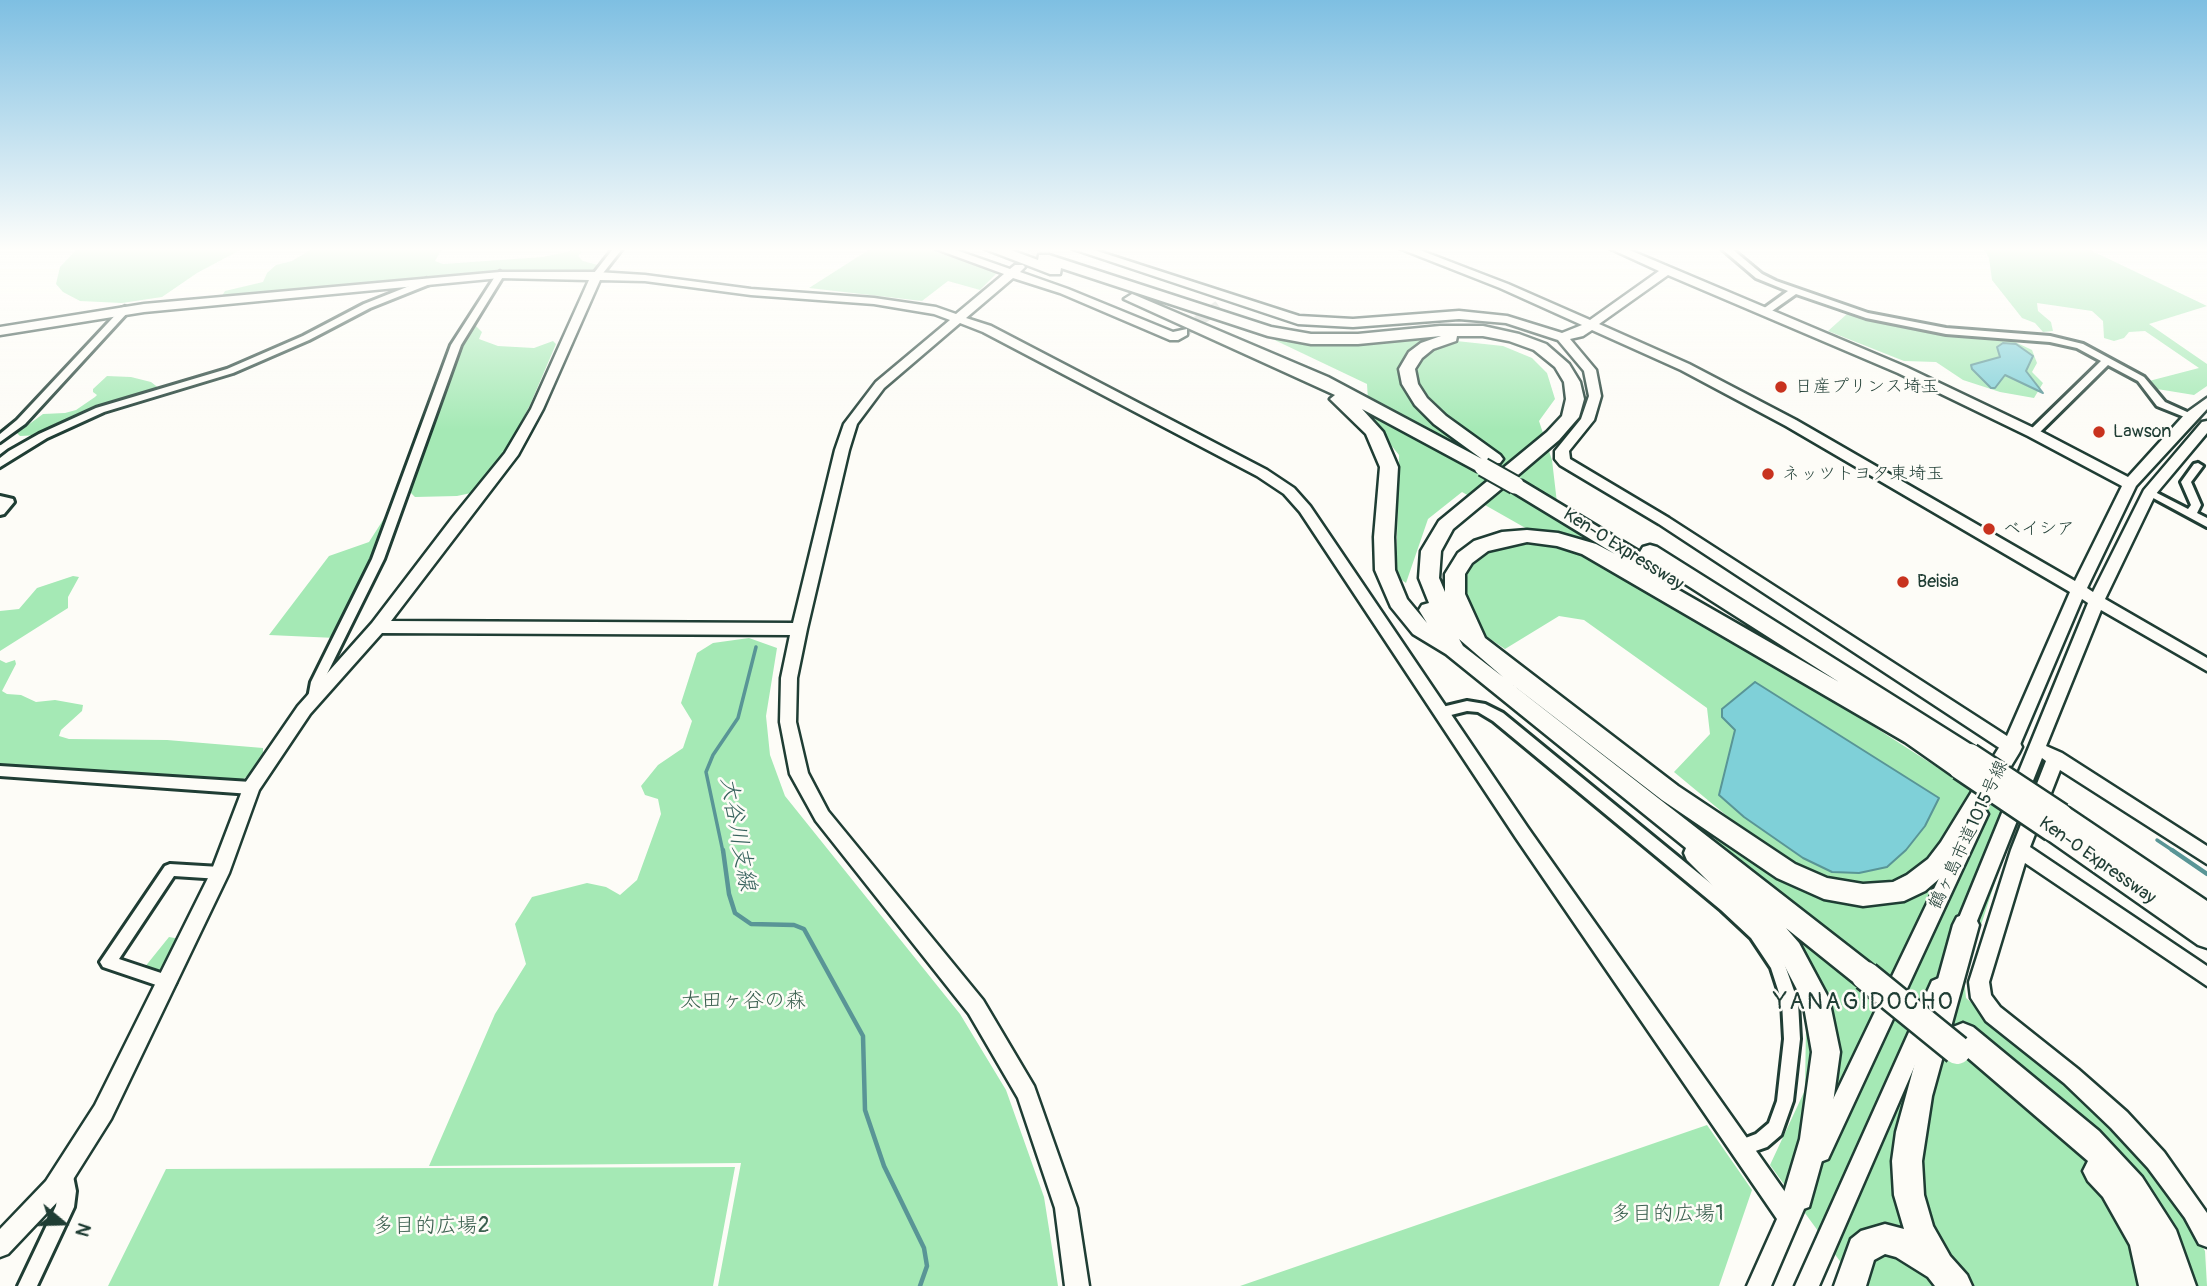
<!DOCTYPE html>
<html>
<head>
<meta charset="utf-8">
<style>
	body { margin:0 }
	#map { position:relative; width:2207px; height:1286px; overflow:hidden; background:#fdfcf7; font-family:Pangolin,sans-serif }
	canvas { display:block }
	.north { position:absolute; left:28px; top:1188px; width:70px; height:70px; -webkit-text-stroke:5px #fdfcf7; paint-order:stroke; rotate:109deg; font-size:19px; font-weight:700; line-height:28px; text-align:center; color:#1f3d34 }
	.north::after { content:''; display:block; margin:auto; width:24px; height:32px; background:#1f3d34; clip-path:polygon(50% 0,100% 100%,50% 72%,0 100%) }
</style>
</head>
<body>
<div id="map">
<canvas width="2207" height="1286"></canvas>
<div class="north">N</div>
</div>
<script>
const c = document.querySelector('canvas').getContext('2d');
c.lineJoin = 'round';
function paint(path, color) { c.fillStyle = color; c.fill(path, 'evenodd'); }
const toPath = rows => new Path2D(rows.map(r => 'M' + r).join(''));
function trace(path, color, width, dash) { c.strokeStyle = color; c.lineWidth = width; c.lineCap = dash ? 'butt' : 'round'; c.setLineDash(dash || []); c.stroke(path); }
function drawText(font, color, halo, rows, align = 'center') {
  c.font = font + ' Pangolin,"Klee One",sans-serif'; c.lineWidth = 5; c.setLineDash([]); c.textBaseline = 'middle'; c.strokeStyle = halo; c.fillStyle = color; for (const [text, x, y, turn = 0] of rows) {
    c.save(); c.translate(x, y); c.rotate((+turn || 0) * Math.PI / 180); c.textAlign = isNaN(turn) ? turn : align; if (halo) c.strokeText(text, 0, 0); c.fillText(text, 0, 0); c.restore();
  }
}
const green = toPath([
	[77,249,242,249,197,273,162,297,122,303,80,301,63,292,56,284,60,267],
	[312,249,442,249,435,261,443,264,543,257,579,249,582,252,578,256,583,261,598,265,593,274,545,274,222,296,225,291,263,282,267,273,276,265,292,261],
	[870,249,927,249,998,272,980,290,948,281,922,301,809,288],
	[1984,249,2088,249,2207,306,2149,324,2207,364,2207,386,2194,395,2157,389,2149,381,2199,368,2145,331,2129,332,2124,338,2114,341,2104,338,2103,321,2092,311,2037,303,2038,311,2051,322,2053,331,2043,332,2035,323,2022,318,1992,280,1989,258],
	[1848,313,1919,330,2013,341,2032,350,2037,363,2032,372,2043,383,2034,398,2000,392,1963,380,1936,362,1904,361,1828,331],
	[476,326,482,332,479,339,498,346,534,348,553,341,556,344,530,405,506,451,471,493,457,496,415,497,409,491,336,638,269,635,329,556,369,542,411,476,460,345,468,331],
	[1264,335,1419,337,1503,346,1532,358,1547,373,1555,399,1539,421,1552,460,1559,520,1577,532,1630,577,1767,658,2016,818,1964,977,1966,998,2094,1106,2144,1160,2176,1201,2205,1251,2207,1286,1858,1286,1770,1165,1805,1090,1806,1025,1795,976,1695,863,1733,821,1674,772,1710,734,1707,708,1584,620,1559,616,1505,649,1487,637,1463,604,1468,571,1484,551,1510,544,1546,543,1559,547,1462,492,1428,519,1406,583,1396,576,1399,455,1369,418,1367,384],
	[107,376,131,377,151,382,160,389,147,400,120,406,72,427,41,435,20,436,17,433,43,414,65,413,76,410,95,397,97,395,93,392,93,389],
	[73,576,79,577,68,597,68,608,0,651,0,611,19,609,37,588],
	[749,638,777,648,766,716,770,755,785,796,960,1014,1006,1090,1044,1197,1058,1286,718,1286,741,1163,429,1166,495,1014,526,964,515,924,532,897,587,883,606,887,620,895,637,880,661,814,658,799,645,795,641,786,658,765,683,748,692,721,681,703,697,653,713,643],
	[0,660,6,663,15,660,16,664,2,691,7,694,21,695,36,702,55,700,83,705,82,711,61,730,59,736,69,739,167,740,263,748,263,753,256,771,238,782,6,768,0,764],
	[169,937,180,939,165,968,156,973,144,968],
	[1707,1125,1752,1190,1719,1286,1240,1286],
	[735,1167,713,1286,108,1286,166,1169]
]);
const water = toPath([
	[2003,343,2016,344,2033,356,2026,371,2043,393,2005,375,1995,388,1991,388,1972,369,1971,365,2000,357,1997,347,2003,343],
	[1755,682,1939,798,1925,826,1906,850,1887,867,1859,873,1832,872,1803,858,1744,817,1719,795,1735,730,1722,717,1722,709,1755,682]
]);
const streamFar1 = toPath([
	[2157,840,2175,852],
	[723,852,706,772,713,755,738,718,756,647]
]);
const stream = toPath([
	[723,850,729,894,735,913,751,924,794,925,804,929,863,1036,865,1110,884,1166,924,1248,927,1266,920,1286],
	[2172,850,2207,874]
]);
const secondaryTunnel = toPath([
	[1019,267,1038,249],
	[1183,332,1219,306]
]);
const street = toPath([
	[613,249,622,249,600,277,594,277,594,273,613,249],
	[1722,249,1732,249,1762,274,1776,281,1868,313,1946,328,2050,336,2083,344,2144,377,2165,402,2196,416,2191,419,2187,418,2157,406,2138,381,2108,365,2037,435,2029,435,2029,431,2101,361,2077,348,2050,342,1946,334,1866,318,1796,294,1769,313,1763,313,1763,309,1788,291,1756,278,1722,249],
	[500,272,504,275,461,345,384,559,323,682,320,698,319,701,314,703,309,701,308,698,311,682,372,559,451,345,496,275,500,272],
	[427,279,431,282,430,284,370,308,309,340,233,373,104,412,47,438,0,467,0,458,9,451,39,434,96,408,227,369,303,336,364,304,427,279],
	[125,307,130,310,128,312,25,424,0,442,0,434,17,420,122,308,125,307],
	[2198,463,2203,466,2191,482,2201,505,2197,513,2207,518,2207,527,2144,493,2149,489,2153,491,2188,509,2191,505,2181,482,2194,464,2198,463],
	[0,496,13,499,14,502,4,514,0,515,0,496],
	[1467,701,1485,704,1503,713,1731,900,1761,928,1783,960,1798,1002,1800,1039,1793,1101,1781,1135,1767,1147,1741,1156,1735,1154,1733,1148,1735,1142,1756,1134,1769,1123,1777,1101,1784,1039,1782,1002,1771,968,1751,938,1721,910,1493,721,1478,712,1467,711,1443,717,1438,716,1437,712,1438,708,1467,701],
	[0,766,251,782,256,784,258,788,256,792,251,794,0,776,0,766],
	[170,864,220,867,225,869,227,873,225,877,220,879,174,876,119,959,173,977,176,982,173,987,168,989,103,967,100,962,165,866,170,864],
	[64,1167,70,1170,73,1176,76,1191,74,1207,37,1286,18,1286,56,1206,58,1191,55,1176,58,1170,64,1167]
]);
const secondary = toPath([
	[936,249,953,249,1010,269,1015,265,1023,265,1025,267,1020,272,1068,289,1173,332,1187,329,1187,335,1178,340,1170,340,1060,293,1013,278,966,318,991,326,1267,470,1294,488,1310,506,1528,828,1790,1199,1801,1201,1804,1209,1771,1286,1747,1286,1777,1219,1516,838,1300,512,1284,494,1257,476,983,332,960,323,884,388,857,424,849,450,807,629,797,678,796,722,808,773,828,811,983,1000,1034,1086,1077,1208,1089,1286,1065,1286,1055,1208,1018,1098,969,1014,816,821,790,774,780,722,781,678,790,635,382,633,310,714,259,790,229,873,111,1119,62,1197,8,1254,0,1257,0,1229,46,1181,95,1105,211,872,245,783,298,706,372,623,453,517,505,453,531,409,589,280,500,278,144,312,0,335,0,327,144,304,500,272,597,272,645,275,751,289,874,298,936,307,956,314,1004,274,936,249],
	[600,280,645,281,751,295,874,304,934,314,950,320,876,382,844,424,835,450,793,623,391,621,518,455,543,409,600,280],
	[1073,249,1091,249,1299,316,1353,319,1459,311,1507,316,1562,333,1582,325,1500,288,1401,249,1417,249,1508,284,1590,320,1659,271,1611,249,1627,249,1906,367,2038,430,2128,477,2186,413,2207,398,2207,409,2136,486,2087,588,2093,592,2144,490,2202,422,2207,421,2207,433,2155,495,2105,599,2207,658,2207,671,2101,610,2046,746,2062,753,2207,846,2207,864,2060,770,2030,847,2207,966,2207,986,2025,863,1989,982,1991,995,2000,1007,2078,1069,2127,1112,2164,1152,2207,1213,2207,1247,2199,1244,2185,1218,2148,1168,2111,1128,2064,1083,1986,1021,1971,998,1969,982,2011,850,2046,761,2042,758,1969,941,1962,944,1955,941,1952,935,2088,603,2082,599,2013,761,2007,763,2001,761,1998,756,2001,749,1659,524,1560,465,1555,459,1555,451,1581,419,1589,396,1584,371,1558,340,1506,323,1459,319,1353,327,1298,324,1073,249],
	[1668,275,1898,373,2028,436,2122,486,2075,581,1796,420,1689,364,1599,324,1668,275],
	[1592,330,1681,370,1786,426,2070,592,2007,736,1669,518,1570,459,1569,451,1594,420,1601,396,1596,370,1570,339,1583,336,1592,330],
	[1979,807,1985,809,1988,814,1828,1159,1820,1162,1812,1159,1809,1151,1812,1143,1970,814,1973,809,1979,807],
	[1939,978,1946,981,1949,987,1819,1286,1795,1286,1932,981,1939,978]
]);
const highway = toPath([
	[985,249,1008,249,1038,260,1039,255,1049,255,1271,327,1311,334,1358,334,1440,326,1483,326,1519,334,1546,344,1569,364,1580,382,1584,399,1579,417,1559,440,1512,480,1522,481,1640,552,1643,547,1650,545,1657,547,1978,749,1981,755,1978,761,1969,764,1971,768,1968,775,1960,777,1952,775,1905,742,1582,554,1557,546,1527,542,1488,551,1472,563,1465,574,1465,594,1485,638,1678,786,1795,864,1827,878,1863,884,1893,882,1907,875,1928,859,1941,842,2003,741,2011,738,2019,741,2022,747,2019,753,1946,873,1925,891,1904,901,1863,906,1824,899,1777,878,1662,800,1509,682,1875,967,1879,976,1875,985,1866,988,1857,985,1786,928,1799,943,1829,999,1840,1052,1828,1139,1809,1207,1798,1211,1787,1207,1783,1196,1800,1139,1812,1052,1803,1001,1781,959,1748,921,1687,860,1684,853,1686,848,1446,654,1413,634,1391,607,1375,570,1374,537,1380,467,1366,434,1330,399,1335,395,1124,299,1132,294,1137,296,1328,377,1482,459,1434,424,1415,405,1402,384,1399,369,1409,352,1421,343,1441,336,1358,344,1311,344,1268,336,1061,268,1060,274,1050,274,985,249],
	[1457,336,1483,336,1509,341,1534,350,1555,367,1564,382,1566,399,1562,416,1547,432,1439,521,1421,551,1419,578,1429,603,1422,605,1419,610,1427,623,1407,599,1395,570,1394,537,1398,467,1383,432,1362,409,1477,471,1489,471,1492,467,1490,464,1500,463,1503,459,1500,455,1446,416,1427,398,1418,384,1415,369,1422,358,1433,349,1456,341,1457,336],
	[1506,485,1508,489,1615,554,1596,544,1558,533,1527,530,1502,532,1474,541,1458,553,1445,574,1445,592,1439,578,1441,551,1453,529,1506,485],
	[1671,575,1839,682,1663,581,1671,575],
	[1459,639,1503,677,1463,646,1459,639],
	[2061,805,2069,808,2207,901,2207,948,2198,945,2044,837,2040,830,2044,823,2052,820,2049,815,2053,808,2061,805],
	[1966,914,1975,917,1979,925,1932,1096,1922,1161,1924,1195,1933,1226,1950,1256,1967,1275,1972,1286,1935,1286,1928,1277,1896,1257,1885,1254,1874,1260,1866,1286,1834,1286,1851,1239,1861,1231,1885,1224,1904,1229,1894,1195,1892,1161,1896,1132,1953,925,1957,917,1966,914],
	[1963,1023,1973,1027,2099,1131,2142,1177,2176,1230,2196,1286,2139,1286,2130,1245,2103,1197,2088,1181,2083,1171,2088,1161,1953,1045,1949,1036,1953,1027,1963,1023]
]);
const highwayBridgeFar2 = toPath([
	[1483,467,1515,485]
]);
const highwayBridgeFar1 = toPath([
	[1970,755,2061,815],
	[1960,768,2052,830]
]);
const highwayBridge = toPath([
	[1866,976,1957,1050]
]);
const markers = [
	[1781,387,7,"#c8321e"],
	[2099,432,7,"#c8321e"],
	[1768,474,7,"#c8321e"],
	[1989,529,7,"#c8321e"],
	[1903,582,7,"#c8321e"]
];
const poiNames = [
	["日産プリンス埼玉",1795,387],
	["Lawson",2113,432],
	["ネッツトヨタ東埼玉",1782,474],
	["ベイシア",2003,529],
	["Beisia",1917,582]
];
const streetNames = [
	["Ken-O Expressway",1623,550,32],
	["鶴ヶ島市道1015号線",1969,835,-65],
	["Ken-O Expressway",2097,861,35]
];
const nearParknames = [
	["太田ヶ谷の森",743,1002],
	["多目的広場1",1667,1215],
	["多目的広場2",431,1227]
];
const nearWaternames = [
	["大谷川支線",737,834,80]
];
const nearQuarternames = [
	["YANAGIDOCHO",1864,1003]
];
paint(green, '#a5e9b5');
paint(water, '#7fd0d8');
trace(water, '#599596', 2);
trace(streamFar1, '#599596', 3.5);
trace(stream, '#599596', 4.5);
trace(secondaryTunnel, '#d1d6d0', 12, [12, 6]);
trace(street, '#1f3d34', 6);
trace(secondary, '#1f3d34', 5);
trace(highway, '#1f3d34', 5);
paint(street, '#fdfcf7');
paint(secondary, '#fdfcf7');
paint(highway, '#fdfcf7');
trace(highwayBridgeFar2, '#1f3d34', 21, []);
trace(highwayBridgeFar1, '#1f3d34', 27, []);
trace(highwayBridge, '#1f3d34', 33, []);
trace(highwayBridgeFar2, '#fdfcf7', 17);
trace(highwayBridgeFar1, '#fdfcf7', 22);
trace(highwayBridge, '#fdfcf7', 28);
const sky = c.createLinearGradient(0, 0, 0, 430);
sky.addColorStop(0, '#7ebfe2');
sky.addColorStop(0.58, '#fefefb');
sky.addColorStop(1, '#fefefb00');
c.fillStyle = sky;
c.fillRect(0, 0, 2207, 430);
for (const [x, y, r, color] of markers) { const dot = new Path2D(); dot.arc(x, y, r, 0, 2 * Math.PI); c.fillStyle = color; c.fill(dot); trace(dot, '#fdfcf7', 2.5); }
drawText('18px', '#1f3d34', '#fdfcf7', poiNames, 'left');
drawText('18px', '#1f3d34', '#fdfcf7', streetNames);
drawText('21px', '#3a5f4e', '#fdfcf7', nearParknames);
drawText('italic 23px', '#37625d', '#fdfcf7', nearWaternames);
c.letterSpacing = '2px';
drawText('24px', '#1f3d34', '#fdfcf7', nearQuarternames);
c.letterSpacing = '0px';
</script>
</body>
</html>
